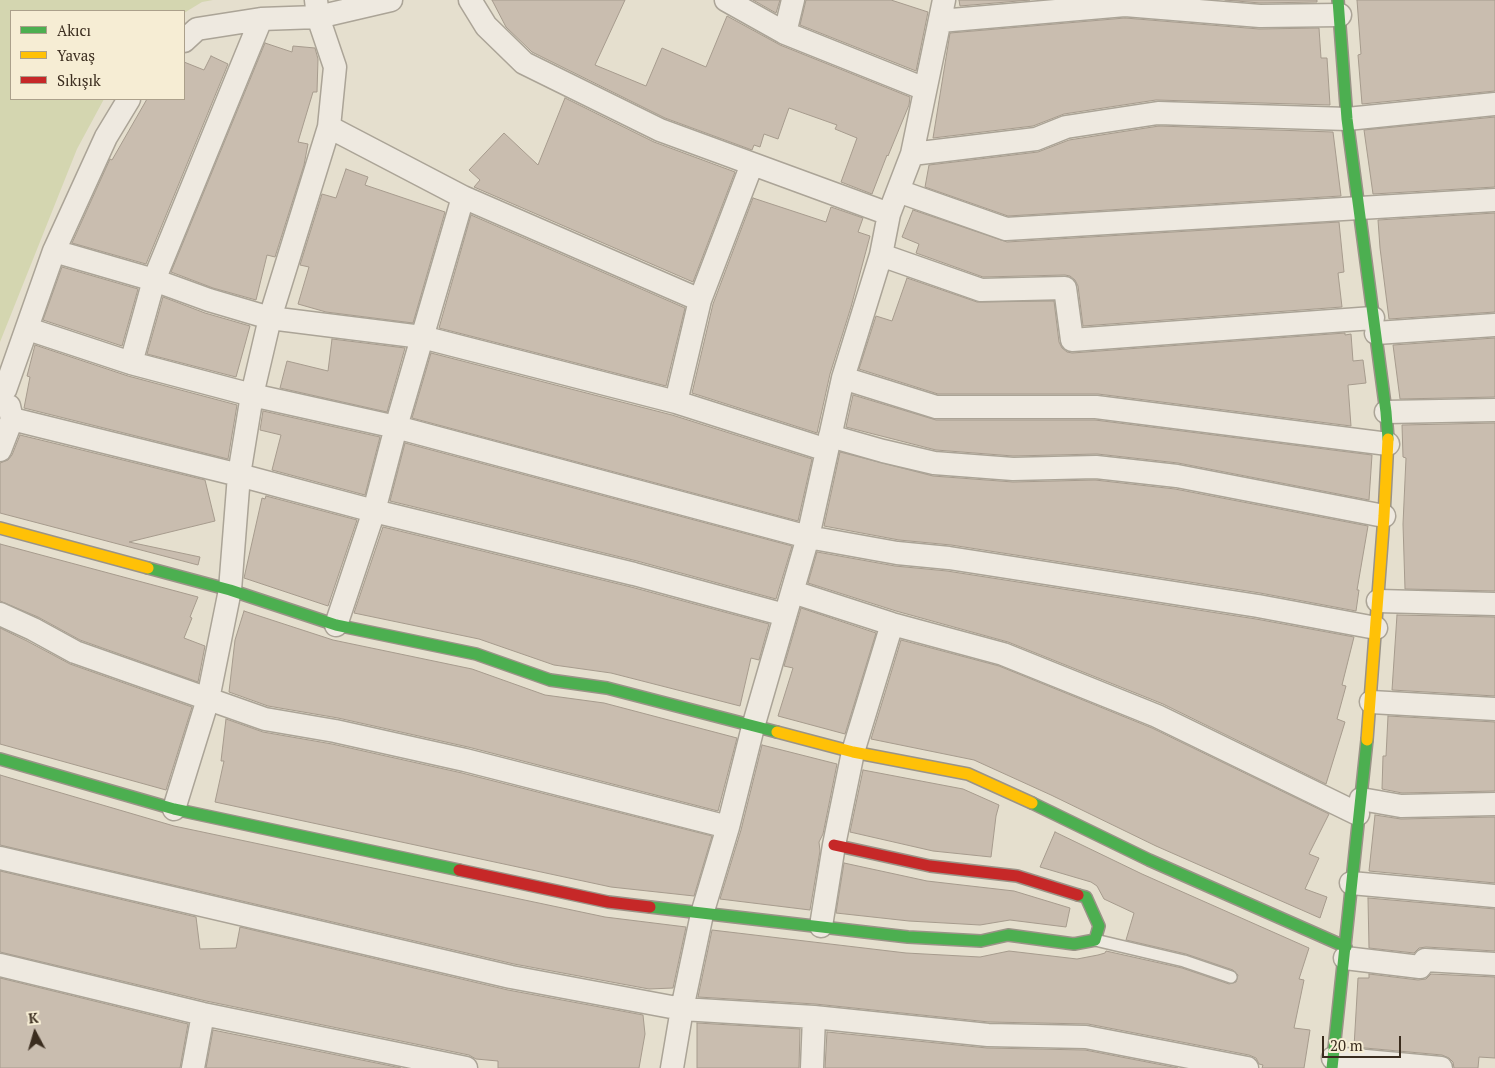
<!DOCTYPE html>
<html>
<head>
<meta charset="utf-8">
<style>
	body { margin:0 }
	#map { position:relative; width:1495px; height:1068px; overflow:hidden; background:#e5dfce; font-family:"PT Serif",serif }
	canvas { display:block }
	.legend { position:absolute; left:10px; top:10px; width:175px; height:90px; box-sizing:border-box; background:#f6edd4; border:1px solid #aba08b; margin:0; padding:6px 9px; list-style:none; font-size:15px; color:#3a2c1e }
	.legend li { display:flex; align-items:center; gap:10px; height:25px }
	.legend b { width:25px; border:1px solid #aba08b }
	.north { position:absolute; left:10px; top:1008px; width:50px; height:50px; -webkit-text-stroke:4px #f6edd4; paint-order:stroke; rotate:354deg; font-size:14px; font-weight:700; line-height:20px; text-align:center; color:#3a2c1e }
	.north::after { content:''; display:block; margin:auto; width:18px; height:22px; background:#3a2c1e; clip-path:polygon(50% 0,100% 100%,50% 72%,0 100%) }
	.scale { position:absolute; left:1322px; top:1036px; width:79px; height:22px; box-sizing:border-box; border:2px solid #3a2c1e; border-top:0; padding-left:6px; font-size:15px; line-height:18px; white-space:nowrap; color:#3a2c1e; -webkit-text-stroke:4px #f6edd4; paint-order:stroke }
</style>
</head>
<body>
<div id="map">
<canvas width="1495" height="1068"></canvas>
<ul class="legend">
<li><b style="height:6px;background:#4caf50"></b>Akıcı</li>
<li><b style="height:6px;background:#ffc107"></b>Yavaş</li>
<li><b style="height:6px;background:#c62828"></b>Sıkışık</li>
</ul>
<div class="north">K</div>
<div class="scale">20 m</div>
</div>
<script>
const c = document.querySelector('canvas').getContext('2d');
c.lineJoin = 'round';
function paint(path, color) { c.fillStyle = color; c.fill(path, 'evenodd'); }
const toPath = rows => new Path2D(rows.map(r => 'M' + r).join(''));
function trace(path, color, width, dash) { c.strokeStyle = color; c.lineWidth = width; c.lineCap = dash ? 'butt' : 'round'; c.setLineDash(dash || []); c.stroke(path); }
const green = toPath([
	[0,0,213,0,202,2,184,13,184,11,11,11,11,99,104,99,77,149,0,342]
]);
const building = toPath([
	[492,0,625,0,595,65,646,86,662,48,706,67,727,16,780,45,910,97,909,105,888,156,887,155,872,194,841,182,857,138,835,129,837,125,789,108,778,139,764,134,760,147,754,145,752,150,665,118,532,52,506,27,492,0],
	[753,0,780,0,776,13,753,0],
	[806,0,891,0,928,12,916,71,800,25,806,0],
	[959,0,1030,0,960,6,959,0],
	[1225,0,1317,0,1317,2,1260,3,1225,0],
	[1357,0,1495,0,1495,91,1362,104,1358,55,1361,54,1357,0],
	[1125,18,1259,29,1319,28,1321,58,1327,58,1330,105,1156,100,1064,114,1033,126,933,138,950,33,1125,18],
	[265,43,292,52,293,46,315,48,318,59,317,92,313,92,298,142,308,144,304,165,275,257,267,255,256,300,213,288,171,272,265,43],
	[211,56,228,64,146,264,72,243,110,159,112,160,147,99,184,99,184,62,204,70,211,56],
	[565,98,654,142,735,172,693,282,474,187,480,180,469,170,504,133,538,165,565,98],
	[1495,117,1495,187,1373,194,1364,130,1495,117],
	[1159,126,1333,132,1341,196,1008,216,925,187,929,165,1038,152,1069,140,1159,126],
	[346,169,368,177,365,185,445,212,413,323,326,312,298,304,309,267,300,265,322,194,336,198,346,169],
	[753,198,826,222,831,207,863,218,858,232,870,236,851,307,830,374,817,433,692,393,713,304,753,198],
	[913,210,1007,242,1339,222,1344,272,1338,273,1342,307,1083,326,1078,286,1075,280,1070,276,1065,275,983,277,916,253,919,244,902,237,913,210],
	[1495,213,1495,312,1389,319,1380,248,1378,220,1495,213],
	[471,215,685,308,666,386,439,328,471,215],
	[62,267,138,289,122,346,43,320,62,267],
	[907,278,977,302,1054,301,1059,342,1062,348,1067,352,1072,353,1345,333,1345,335,1351,334,1353,361,1363,360,1366,383,1348,385,1351,426,1098,394,938,394,859,369,876,316,892,321,907,278],
	[163,297,205,313,250,326,236,377,147,354,163,297],
	[1495,338,1495,397,1400,399,1393,345,1495,338],
	[332,339,405,348,387,412,280,388,287,361,328,371,332,339],
	[35,345,128,376,237,405,228,459,24,408,30,377,27,376,35,345],
	[431,353,672,415,812,459,798,521,412,418,431,353],
	[853,395,936,420,1095,420,1372,455,1369,500,1178,463,1097,454,1013,456,936,450,846,427,853,395],
	[263,411,380,437,365,495,272,470,281,435,260,430,263,411],
	[1495,423,1495,591,1405,589,1403,524,1406,458,1403,457,1402,425,1495,423],
	[20,435,205,480,215,521,129,542,200,557,198,565,0,513,0,463,8,460,12,455,20,435],
	[405,443,792,546,776,599,637,561,390,501,405,443],
	[840,452,933,476,1013,482,1095,480,1175,489,1368,526,1357,590,1359,590,1356,611,1260,593,951,545,899,540,824,526,840,452],
	[266,496,357,520,328,606,244,578,262,498,265,499,266,496],
	[383,527,631,587,769,624,759,660,751,658,740,706,611,673,554,665,479,639,354,613,383,527],
	[0,544,198,597,190,617,192,618,184,638,205,646,198,682,80,640,38,617,0,601,0,544],
	[817,552,895,566,947,571,1256,619,1354,637,1342,685,1346,686,1337,719,1345,722,1326,784,1163,704,1008,642,896,611,808,583,817,552],
	[801,608,876,633,845,734,778,716,793,668,784,666,801,608],
	[244,611,333,640,472,669,545,695,604,703,737,738,718,811,468,747,338,718,268,706,229,692,235,640,244,611],
	[1397,615,1495,617,1495,696,1392,690,1397,615],
	[0,628,27,641,70,664,192,707,166,790,0,744,0,628],
	[901,640,999,666,1152,728,1329,814,1309,854,1319,858,1305,889,1327,897,1320,918,1156,846,1051,795,974,760,871,739,901,640],
	[1388,716,1495,722,1495,791,1402,793,1382,789,1383,756,1386,756,1388,716],
	[226,719,263,732,332,744,462,773,712,836,694,896,611,887,215,802,224,761,221,761,226,719],
	[762,745,837,764,823,834,819,842,820,851,810,910,720,899,741,830,762,745],
	[863,770,963,789,999,805,996,816,991,857,933,851,850,832,863,770],
	[0,775,174,826,605,917,686,927,673,988,649,989,514,964,0,845,0,775],
	[1375,815,1401,819,1495,817,1495,883,1369,871,1375,815],
	[1055,832,1142,874,1309,948,1299,979,1304,980,1294,1028,1310,1030,1304,1068,1262,1068,1263,1065,1259,1064,1256,1058,1249,1055,1088,1024,989,1022,815,1004,698,997,712,930,906,953,980,957,1009,951,1077,959,1098,955,1105,953,1106,951,1182,968,1229,984,1236,982,1238,975,1233,970,1186,954,1126,940,1134,913,1104,899,1097,886,1091,882,1040,867,1055,832],
	[844,863,927,881,1014,891,1070,908,1066,927,1010,920,980,925,909,921,836,913,844,863],
	[0,871,196,917,200,949,236,948,240,927,508,990,643,1015,645,1034,639,1068,498,1068,498,1061,476,1059,469,1055,206,1001,0,952,0,871],
	[1368,898,1495,909,1495,951,1426,947,1419,948,1414,953,1369,948,1368,898],
	[1369,974,1418,980,1426,979,1431,974,1495,977,1495,1058,1479,1057,1478,1068,1454,1068,1453,1062,1449,1058,1442,1055,1354,1047,1358,978,1369,978,1369,974],
	[0,978,188,1024,180,1068,0,1068,0,978],
	[697,1023,800,1029,799,1068,697,1068,697,1023],
	[213,1030,401,1068,206,1068,213,1030],
	[827,1032,987,1048,1085,1050,1178,1068,825,1068,827,1032]
]);
const lane = toPath([
	[1095,940,1184,961,1231,977]
]);
const street = toPath([
	[470,0,486,26,524,63,660,130,889,214],
	[726,0,785,33,925,89],
	[940,21,1125,5,1260,16,1340,15],
	[785,33,793,0],
	[184,41,197,29,261,19,318,17,391,0],
	[329,127,463,197,700,300,752,164],
	[912,154,1036,139,1066,127,1158,113,1347,119,1495,104],
	[898,191,1006,229,1495,200],
	[54,251,154,280,209,300,270,318,422,337,676,402,827,450],
	[881,255,981,290,1065,288,1072,340,1373,318],
	[28,329,131,363,252,395,396,427,808,537,897,553,949,558,1258,606,1376,628],
	[1376,333,1495,325],
	[131,363,154,280,261,19],
	[843,378,936,407,1096,407,1388,444],
	[0,388,5,390,54,251,106,137,129,99],
	[676,402,700,300],
	[1386,412,1495,410],
	[12,419,239,475,374,511,634,574,785,615],
	[830,436,883,451,934,463,1013,469,1096,467,1177,476,1384,516],
	[0,450,12,419,9,406],
	[793,592,892,624,1003,654,1157,716,1358,814],
	[1378,601,1495,604],
	[0,614,33,629,75,652,265,719,335,731,465,760,728,827],
	[336,625,374,511,396,427,463,197],
	[1371,702,1495,709],
	[1361,799,1401,806,1495,804],
	[174,809,208,699,230,590,239,475,252,395,270,318,329,127,335,67,318,17,316,0],
	[0,858,511,977,682,1009,814,1017,988,1035,1086,1037,1247,1068],
	[1351,883,1495,896],
	[821,926,834,845,853,752,892,624],
	[1345,958,1420,967,1425,960,1495,964],
	[0,965,203,1014,466,1068],
	[1333,1058,1441,1068],
	[193,1068,203,1014],
	[672,1068,682,1009,702,914,728,827,753,727,808,537,843,378,881,255,889,214,912,154,944,0],
	[812,1068,814,1017]
]);
const fast = toPath([
	[1338,0,1347,119,1386,412,1388,439],
	[148,568,230,590,336,625,476,654,550,680,607,688,777,732],
	[0,759,174,809,459,870],
	[1032,803,1149,860,1346,947],
	[650,907,908,937,981,941,1008,935,1074,944,1095,940,1099,926,1086,897,1078,895],
	[1332,1068,1367,740]
]);
const slow = toPath([
	[0,528,148,568],
	[777,732,853,752,968,774,1032,803],
	[1367,740,1384,516,1388,439]
]);
const jam = toPath([
	[834,845,930,866,1017,876,1078,895],
	[459,870,608,902,650,907]
]);
paint(green, '#d4d6b0');
paint(building, '#c9bdaf');
trace(building, '#a69b8d', 1);
trace(lane, '#aba497', 14);
trace(street, '#aba497', 25);
trace(fast, '#9a9387', 14);
trace(slow, '#9a9387', 14);
trace(jam, '#9a9387', 14);
trace(lane, '#eee9e0', 11);
trace(street, '#eee9e0', 22);
trace(fast, '#4caf50', 11);
trace(slow, '#ffc107', 11);
trace(jam, '#c62828', 11);
</script>
</body>
</html>
